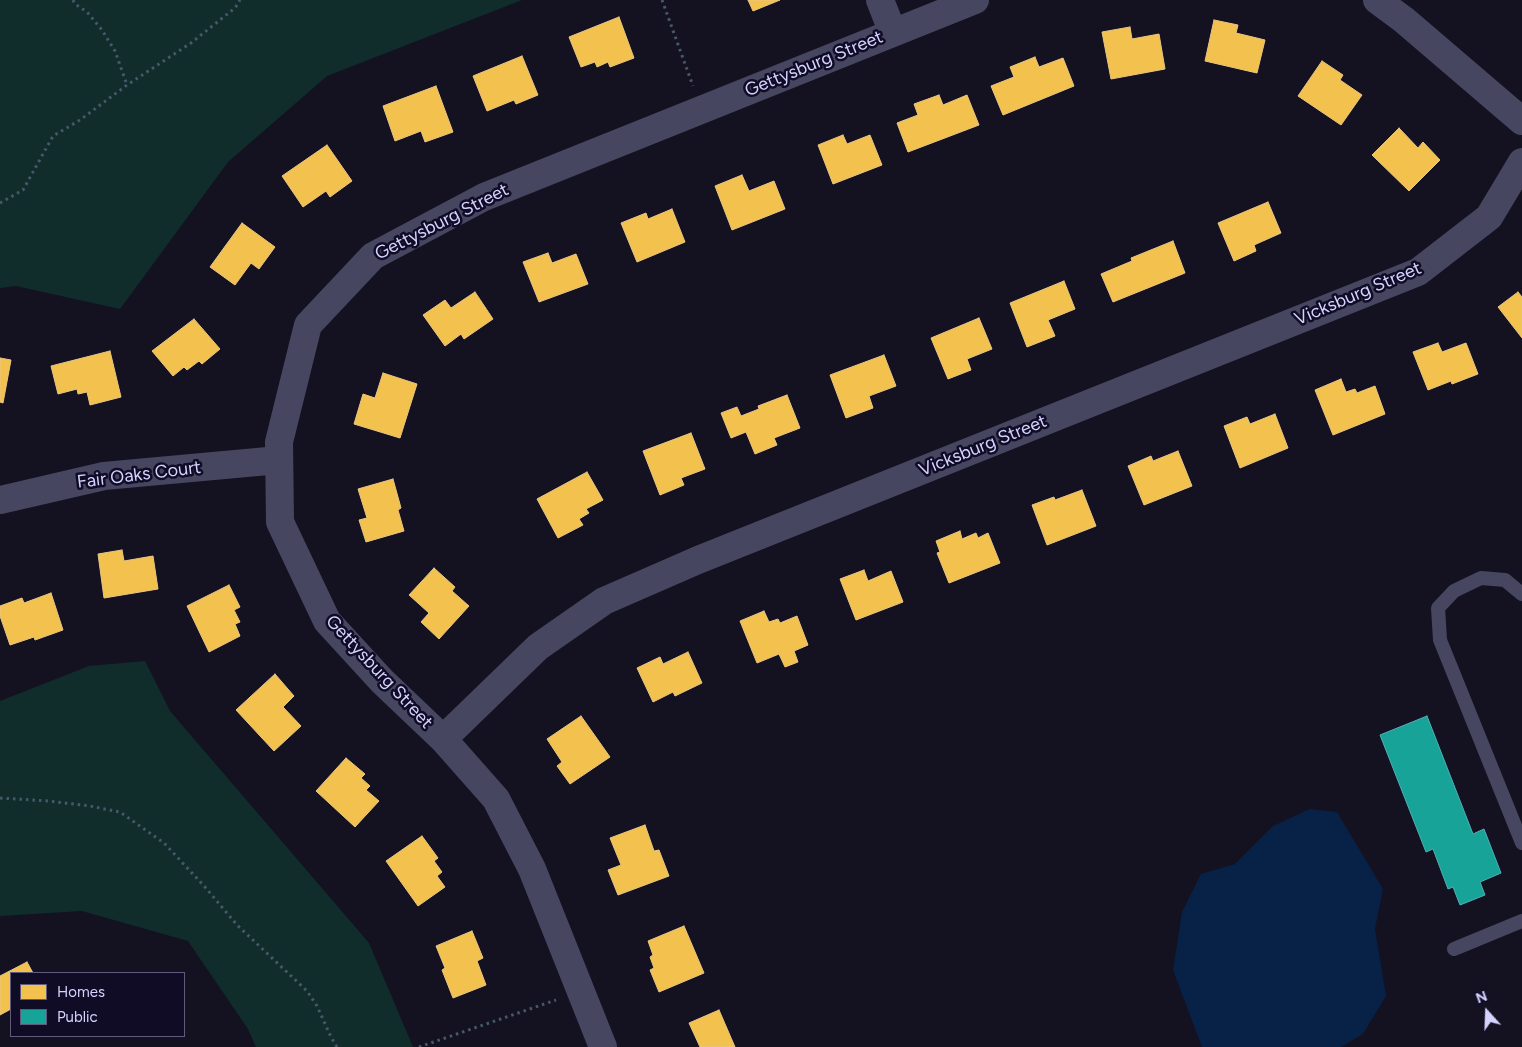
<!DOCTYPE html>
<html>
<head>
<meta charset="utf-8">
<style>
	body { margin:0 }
	#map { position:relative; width:1522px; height:1047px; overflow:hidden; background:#141220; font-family:Figtree,sans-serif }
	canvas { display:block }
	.legend { position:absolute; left:10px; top:972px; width:175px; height:65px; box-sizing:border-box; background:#100c26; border:1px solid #5f5b7d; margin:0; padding:6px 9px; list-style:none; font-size:15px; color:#d5d2ff }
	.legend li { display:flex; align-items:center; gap:10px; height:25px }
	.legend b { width:25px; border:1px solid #5f5b7d }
	.north { position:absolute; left:1462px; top:987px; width:50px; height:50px; -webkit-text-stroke:4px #100c26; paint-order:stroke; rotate:340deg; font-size:14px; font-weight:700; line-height:20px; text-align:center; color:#d5d2ff }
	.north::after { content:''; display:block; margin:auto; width:18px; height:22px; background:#d5d2ff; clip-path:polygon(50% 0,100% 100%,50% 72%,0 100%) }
</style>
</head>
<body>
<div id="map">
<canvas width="1522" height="1047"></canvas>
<ul class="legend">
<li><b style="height:14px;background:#f2c14e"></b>Homes</li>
<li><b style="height:14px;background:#17a398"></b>Public</li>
</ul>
<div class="north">N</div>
</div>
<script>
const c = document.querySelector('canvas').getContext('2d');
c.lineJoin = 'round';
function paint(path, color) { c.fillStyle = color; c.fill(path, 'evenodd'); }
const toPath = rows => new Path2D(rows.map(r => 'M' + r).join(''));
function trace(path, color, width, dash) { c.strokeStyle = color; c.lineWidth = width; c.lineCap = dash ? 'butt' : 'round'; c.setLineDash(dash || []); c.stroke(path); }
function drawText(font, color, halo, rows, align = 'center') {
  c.font = font + ' Figtree,sans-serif'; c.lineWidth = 5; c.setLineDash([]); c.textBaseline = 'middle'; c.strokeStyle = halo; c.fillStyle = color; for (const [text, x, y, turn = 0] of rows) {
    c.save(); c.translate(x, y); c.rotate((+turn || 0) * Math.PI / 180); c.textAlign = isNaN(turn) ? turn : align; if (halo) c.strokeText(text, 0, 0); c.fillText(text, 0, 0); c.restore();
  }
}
const green = toPath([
	[0,0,522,0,327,76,228,162,120,309,16,286,0,288],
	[145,661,170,711,369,943,413,1047,256,1047,248,1029,188,941,82,911,0,916,0,701,89,666]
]);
const water = toPath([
	[1310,809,1337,812,1383,889,1375,929,1386,996,1363,1034,1341,1047,1202,1047,1173,970,1182,912,1201,874,1235,864,1273,826]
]);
const homes = toPath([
	[748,0,780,0,753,11,748,0],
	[619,17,634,58,610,67,608,62,597,67,595,62,581,67,569,37,619,17],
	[1214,20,1238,25,1236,33,1265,40,1257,73,1205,61,1214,20],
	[1130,27,1132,39,1159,34,1165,69,1111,79,1102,32,1130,27],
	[522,56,538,95,516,104,514,100,487,111,473,76,522,56],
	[1035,57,1039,67,1063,58,1074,86,1003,115,991,86,1014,77,1010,67,1035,57],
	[1322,61,1343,75,1340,80,1362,95,1341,125,1298,96,1322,61],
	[436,86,453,132,425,142,421,131,395,141,383,106,436,86],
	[939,95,943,105,967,95,979,125,908,152,897,123,918,115,914,104,939,95],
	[1399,128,1418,148,1423,142,1440,160,1409,191,1372,155,1399,128],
	[843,135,847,144,870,135,882,165,833,184,818,145,843,135],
	[327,145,352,181,330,197,326,191,303,207,282,176,327,145],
	[742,175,749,191,774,181,785,209,732,230,715,186,742,175],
	[1268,202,1281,233,1254,245,1256,251,1234,261,1218,223,1268,202],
	[672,209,685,242,637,262,621,223,646,213,648,219,672,209],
	[242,223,275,247,259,269,251,263,235,285,210,267,242,223],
	[1173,241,1185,273,1113,302,1101,274,1132,261,1131,258,1173,241],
	[548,253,552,263,576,254,588,284,539,302,523,262,548,253],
	[1064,281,1075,309,1048,320,1055,336,1027,347,1010,303,1064,281],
	[475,292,493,319,464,339,461,334,445,346,423,315,445,300,451,308,475,292],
	[1518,292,1522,297,1522,338,1498,307,1518,292],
	[979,318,992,349,967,359,971,370,948,379,931,338,979,318],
	[194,319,220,349,202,364,199,361,187,370,184,367,173,376,152,351,194,319],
	[1438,343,1442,352,1466,343,1478,374,1452,384,1451,381,1428,390,1413,352,1438,343],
	[110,351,121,397,90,405,87,392,78,394,77,389,58,394,51,366,110,351],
	[884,355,896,386,869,396,873,408,846,418,830,375,884,355],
	[0,358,11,360,3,403,0,402,0,358],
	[383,373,417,384,400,438,354,424,363,394,375,398,383,373],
	[1341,379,1346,392,1355,389,1357,393,1375,386,1385,414,1333,435,1315,390,1341,379],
	[787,395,800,428,774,438,777,445,755,454,746,432,731,438,721,413,737,407,741,416,759,409,758,406,787,395],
	[1275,414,1288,448,1240,468,1224,426,1247,417,1250,424,1275,414],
	[691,433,705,469,681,478,684,485,660,495,643,451,691,433],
	[1178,451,1192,486,1144,505,1128,466,1151,456,1153,461,1178,451],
	[587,472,603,500,586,509,589,513,579,519,583,525,558,538,537,499,587,472],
	[393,479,401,508,398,510,404,531,366,542,359,520,367,518,358,489,393,479],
	[1082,490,1096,526,1047,545,1032,505,1054,497,1055,500,1082,490],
	[960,531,962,539,976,533,978,538,988,533,1000,563,949,583,937,553,940,552,936,541,960,531],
	[122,550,124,561,153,556,158,589,104,598,98,554,122,550],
	[434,568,455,587,452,591,469,606,439,639,421,622,429,613,409,595,434,568],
	[864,570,868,581,891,571,903,602,856,620,840,579,864,570],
	[229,585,240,607,234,610,240,622,235,624,240,636,209,652,187,606,229,585],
	[51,593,63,630,35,640,34,637,10,645,0,616,0,606,22,598,24,603,51,593],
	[764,611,769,622,778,619,780,623,797,616,808,645,794,651,798,662,785,667,779,654,757,663,740,621,764,611],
	[688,652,702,683,675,696,673,692,653,702,637,668,660,657,663,664,688,652],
	[275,674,294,696,283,707,301,726,274,751,236,710,275,674],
	[581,716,610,757,570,784,557,766,562,762,547,739,581,716],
	[346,758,365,774,361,778,370,786,366,790,379,801,355,827,316,791,346,758],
	[645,825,654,851,659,850,669,876,618,895,608,870,621,865,610,838,645,825],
	[422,836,438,858,434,861,442,872,437,876,445,887,418,906,386,861,422,836],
	[684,926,704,973,659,992,650,970,654,968,650,957,653,955,648,941,684,926],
	[472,931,483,958,477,961,486,985,453,998,442,970,445,968,436,946,472,931],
	[27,962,33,973,11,973,11,1009,0,1015,0,976,27,962],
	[719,1010,735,1047,700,1047,689,1023,719,1010]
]);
const public = toPath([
	[1427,716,1473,834,1484,829,1501,873,1480,882,1485,895,1460,905,1453,887,1448,889,1433,849,1426,852,1380,735,1427,716]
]);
const path = toPath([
	[73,0,75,4,87,12,102,30,115,51,127,85],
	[662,0,693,86],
	[0,203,23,190,53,136,80,120,127,85,191,43,235,8,240,0],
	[0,798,49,801,90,806,120,812,164,843,205,887,237,925,307,991,317,1006,331,1037,337,1047],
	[419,1047,556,1000]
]);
const service = toPath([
	[1522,594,1505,580,1481,578,1454,591,1438,608,1440,640,1522,843],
	[1454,949,1522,921]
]);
const minor = toPath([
	[880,0,893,33],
	[1377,0,1404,20,1522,121],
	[0,500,104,476,279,460],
	[443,739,538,647,604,601,698,560,1418,272,1489,217,1522,162],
	[603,1047,532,869,496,799,443,739,382,681,327,621,280,522,279,442,308,325,373,256,484,197,975,0]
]);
const streetNames = [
	["Gettysburg Street",814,64,-22],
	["Gettysburg Street",442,222,-27],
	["Vicksburg Street",1358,294,-23],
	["Vicksburg Street",983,446,-22],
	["Fair Oaks Court",139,475,-7],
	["Gettysburg Street",379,672,47]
];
paint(green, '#102d2c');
paint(water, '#072147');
paint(homes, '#f2c14e');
trace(homes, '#e9c683', 1);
paint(public, '#17a398');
trace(public, '#50b1b7', 1);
trace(path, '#475969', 3, [2.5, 4]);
trace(service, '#464661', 14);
trace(minor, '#464661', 28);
drawText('18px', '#d5d2ff', '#100c26', streetNames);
</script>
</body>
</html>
